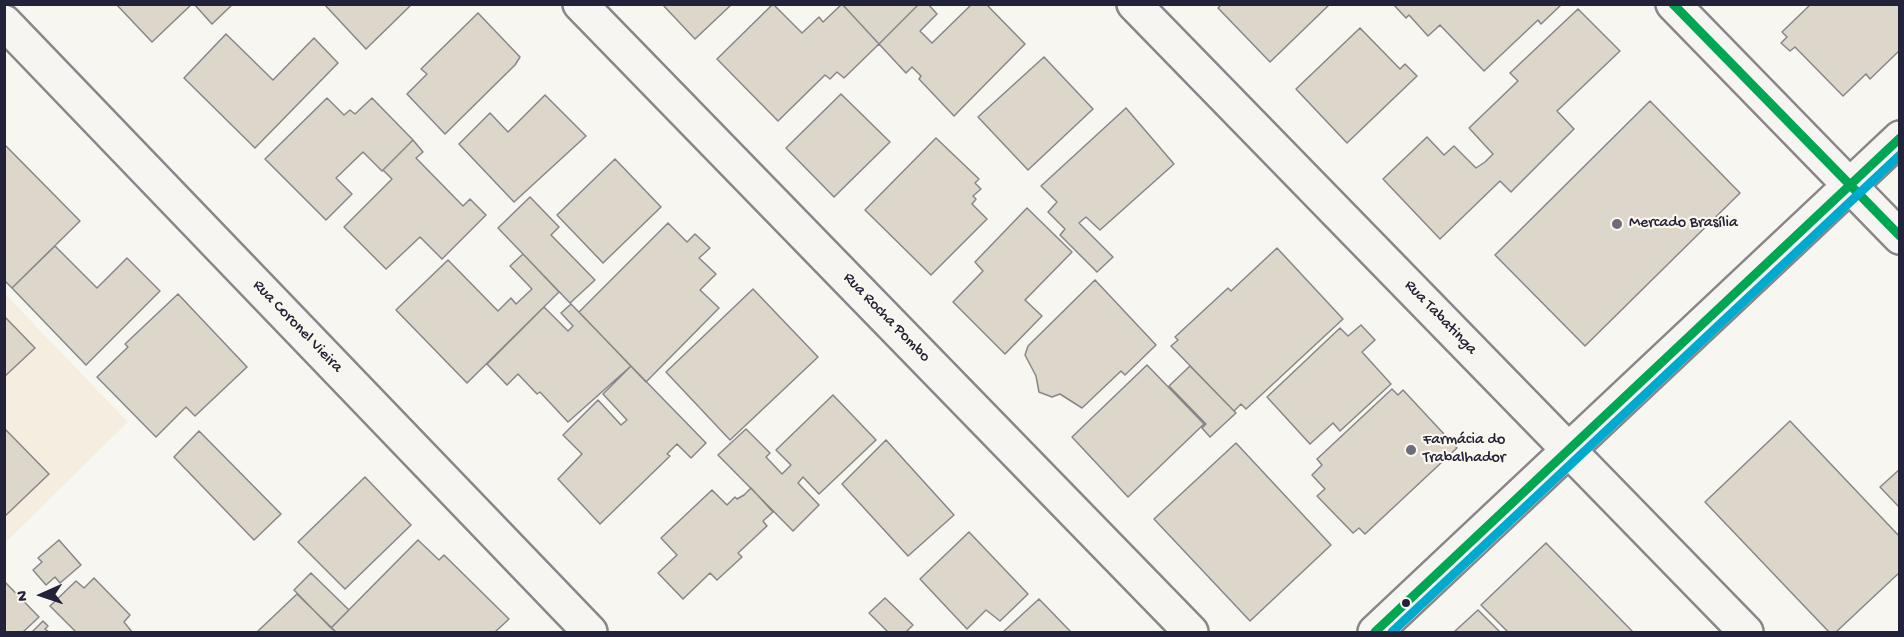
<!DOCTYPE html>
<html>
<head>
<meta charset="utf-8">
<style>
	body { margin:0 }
	#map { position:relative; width:1904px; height:637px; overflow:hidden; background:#f8f6f0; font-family:"Gochi Hand",sans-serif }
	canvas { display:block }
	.frame { position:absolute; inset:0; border:6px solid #22223b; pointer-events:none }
	.north { position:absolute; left:12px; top:565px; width:60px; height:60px; -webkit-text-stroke:4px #fbf7ec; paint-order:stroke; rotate:267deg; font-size:16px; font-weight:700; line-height:24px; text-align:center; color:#22223b }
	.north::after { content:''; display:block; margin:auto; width:21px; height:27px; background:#22223b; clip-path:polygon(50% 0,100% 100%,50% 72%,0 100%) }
</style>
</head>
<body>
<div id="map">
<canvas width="1904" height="637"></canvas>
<div class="frame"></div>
<div class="north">N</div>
</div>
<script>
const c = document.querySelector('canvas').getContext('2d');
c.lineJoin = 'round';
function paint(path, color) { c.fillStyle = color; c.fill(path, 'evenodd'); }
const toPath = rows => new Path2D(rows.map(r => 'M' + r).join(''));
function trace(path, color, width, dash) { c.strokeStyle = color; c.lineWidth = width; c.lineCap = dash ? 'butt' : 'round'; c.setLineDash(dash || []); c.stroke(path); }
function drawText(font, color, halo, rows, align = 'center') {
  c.font = font + ' "Gochi Hand",sans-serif'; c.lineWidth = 4.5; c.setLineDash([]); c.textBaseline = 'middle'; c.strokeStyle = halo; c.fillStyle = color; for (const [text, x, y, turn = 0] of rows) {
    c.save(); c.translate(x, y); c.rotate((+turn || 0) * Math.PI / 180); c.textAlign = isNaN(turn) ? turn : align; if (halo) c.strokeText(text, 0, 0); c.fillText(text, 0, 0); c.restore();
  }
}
const built = toPath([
	[5,294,128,422,5,543]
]);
const building = toPath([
	[116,4,192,4,152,42,116,4],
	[194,4,233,4,212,24,194,4],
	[324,4,409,4,410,6,366,49,324,4],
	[662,4,732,4,695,39,662,4],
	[773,4,802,33,819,17,823,22,842,4,879,44,844,78,837,72,830,79,825,75,778,121,717,59,773,4],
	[842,4,919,4,879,44,842,4],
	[919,4,928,4,937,14,920,31,932,43,972,4,986,4,1025,44,954,116,919,79,921,76,912,67,906,73,879,44,919,4],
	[1222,4,1330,4,1270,62,1218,8,1222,4],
	[1393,4,1562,4,1541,24,1538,20,1484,71,1440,25,1428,36,1409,15,1406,18,1393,4],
	[1811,4,1900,4,1900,50,1870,79,1866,74,1843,96,1795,47,1790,51,1781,43,1787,37,1782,32,1811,4],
	[1578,9,1620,51,1557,111,1574,129,1511,192,1500,181,1440,239,1383,179,1427,137,1444,155,1454,146,1476,168,1485,162,1493,154,1469,128,1518,81,1510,73,1578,9],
	[478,13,520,57,515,65,445,134,407,94,427,74,421,69,478,13],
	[1360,28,1400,69,1405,64,1417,76,1347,143,1296,89,1360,28],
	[226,34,273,80,314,38,338,63,255,148,184,78,226,34],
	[1044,57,1093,109,1028,170,978,117,1044,57],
	[841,94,890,142,834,197,786,148,841,94],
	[545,95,586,136,514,202,459,144,490,113,508,132,545,95],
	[327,98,344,115,350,110,355,114,372,98,413,140,382,171,363,152,336,178,352,194,326,220,265,159,327,98],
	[1650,101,1740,193,1585,346,1495,255,1650,101],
	[1126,108,1174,164,1100,230,1086,217,1079,223,1113,257,1097,272,1060,235,1065,229,1048,212,1057,202,1041,186,1126,108],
	[936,138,979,179,975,183,981,189,973,196,976,199,972,204,987,219,931,275,865,210,936,138],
	[413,140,423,152,416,158,463,206,470,199,486,215,442,259,420,237,386,269,344,227,392,179,383,170,413,140],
	[4,144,80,221,12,288,4,280,4,144],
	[615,159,661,207,603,263,557,215,615,159],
	[530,197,559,227,551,235,595,280,570,303,498,228,530,197],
	[1027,208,1072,252,1025,300,1042,316,1005,354,953,302,983,271,975,262,1027,208],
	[668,223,687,242,695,234,710,248,699,258,716,274,700,290,719,308,646,382,579,312,668,223],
	[55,246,97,288,127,258,160,291,86,365,12,288,55,246],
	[1277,248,1343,319,1246,409,1241,404,1234,411,1171,346,1178,340,1175,337,1228,288,1231,291,1277,248],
	[523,254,559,292,467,383,396,310,448,260,498,311,511,298,516,304,532,289,510,266,523,254],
	[1095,280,1156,345,1125,375,1121,371,1082,408,1060,394,1052,397,1039,392,1036,376,1025,355,1028,346,1095,280],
	[753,289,818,357,730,440,666,372,753,289],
	[178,294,247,367,195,416,186,407,156,437,97,377,128,347,125,344,178,294],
	[571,304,631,366,568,422,540,392,537,394,518,374,507,385,487,364,544,307,568,331,573,326,561,313,571,304],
	[4,316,35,348,4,377,4,316],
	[1361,325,1375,340,1362,352,1391,384,1340,431,1333,423,1310,444,1267,397,1340,328,1348,336,1361,325],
	[1147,365,1204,424,1128,497,1072,437,1147,365],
	[631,366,706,443,691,458,677,444,667,454,670,456,600,524,558,479,582,454,563,435,598,400,621,425,627,420,603,394,631,366],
	[1190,366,1236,413,1210,437,1202,428,1206,424,1169,386,1190,366],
	[1392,389,1398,395,1403,390,1457,448,1365,534,1359,528,1353,533,1317,496,1325,489,1312,475,1322,465,1317,459,1392,389],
	[833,395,876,440,819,494,803,477,798,483,819,505,793,531,718,455,746,429,770,453,766,457,782,474,791,465,776,450,833,395],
	[1790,421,1900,537,1900,572,1836,632,1829,632,1705,502,1790,421],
	[4,428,49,474,4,517,4,428],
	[199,431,281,514,254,540,174,457,199,431],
	[886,440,954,515,908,556,842,484,886,440],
	[1236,443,1331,545,1250,621,1154,519,1236,443],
	[1900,469,1900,508,1880,487,1900,469],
	[365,477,411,525,345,589,298,542,365,477],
	[751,488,773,512,763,521,767,526,738,553,742,557,717,580,710,573,683,599,658,573,677,555,661,538,712,490,727,505,735,497,737,499,744,495,751,488],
	[969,532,1028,594,1000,621,986,610,967,629,920,579,969,532],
	[59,540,81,565,60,583,55,577,46,585,33,570,42,562,38,558,59,540],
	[418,540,439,560,444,555,509,619,495,632,336,632,331,628,418,540],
	[1546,543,1632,631,1630,632,1508,632,1481,605,1546,543],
	[311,573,349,610,331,628,294,590,311,573],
	[94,578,130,615,124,622,132,632,76,632,50,606,76,581,84,588,94,578],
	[4,581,39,617,23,632,4,632,4,581],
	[297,594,336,632,257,632,297,594],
	[885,598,913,625,906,632,888,632,869,613,885,598],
	[1039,599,1071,632,1003,632,1039,599],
	[1478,610,1500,632,1454,632,1478,610],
	[43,621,48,626,45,629,49,632,32,632,43,621]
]);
const minor = toPath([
	[580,4,1191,632],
	[1134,4,1746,632],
	[4,22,590,632]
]);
const tertiary = toPath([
	[1673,4,1900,237]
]);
const secondary = toPath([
	[1375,632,1900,138]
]);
const bus1 = toPath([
	[1673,4,1900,236],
	[1375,632,1900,138]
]);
const bus2 = toPath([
	[1392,632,1900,155]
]);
const markers = [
	[1617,224,6,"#6d6c7a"],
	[1411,450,6,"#6d6c7a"],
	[1406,603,5,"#22223b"]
];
const poiNames = [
	["Mercado Brasília",1629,224],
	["Farmácia do",1423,441],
	["Trabalhador",1423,459]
];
const streetNames = [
	["Rua Rocha Pombo",886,318,46],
	["Rua Tabatinga",1440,318,46],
	["Rua Coronel Vieira",297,327,46]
];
paint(built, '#f5eddf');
paint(building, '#ddd6ca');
trace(building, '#878688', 1.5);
trace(minor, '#878688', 38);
trace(tertiary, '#878688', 38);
trace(secondary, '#878688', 38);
trace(minor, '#f6f5f1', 33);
trace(tertiary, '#f6f5f1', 33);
trace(secondary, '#f6f5f1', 33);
trace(bus1, '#00a651', 9);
trace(bus2, '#00a9ce', 9);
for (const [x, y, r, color] of markers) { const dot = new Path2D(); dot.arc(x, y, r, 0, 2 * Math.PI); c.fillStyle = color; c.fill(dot); trace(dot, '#fbf7ec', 2); }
drawText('16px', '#22223b', '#fbf7ec', poiNames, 'left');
drawText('16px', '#22223b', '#fbf7ec', streetNames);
</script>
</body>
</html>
